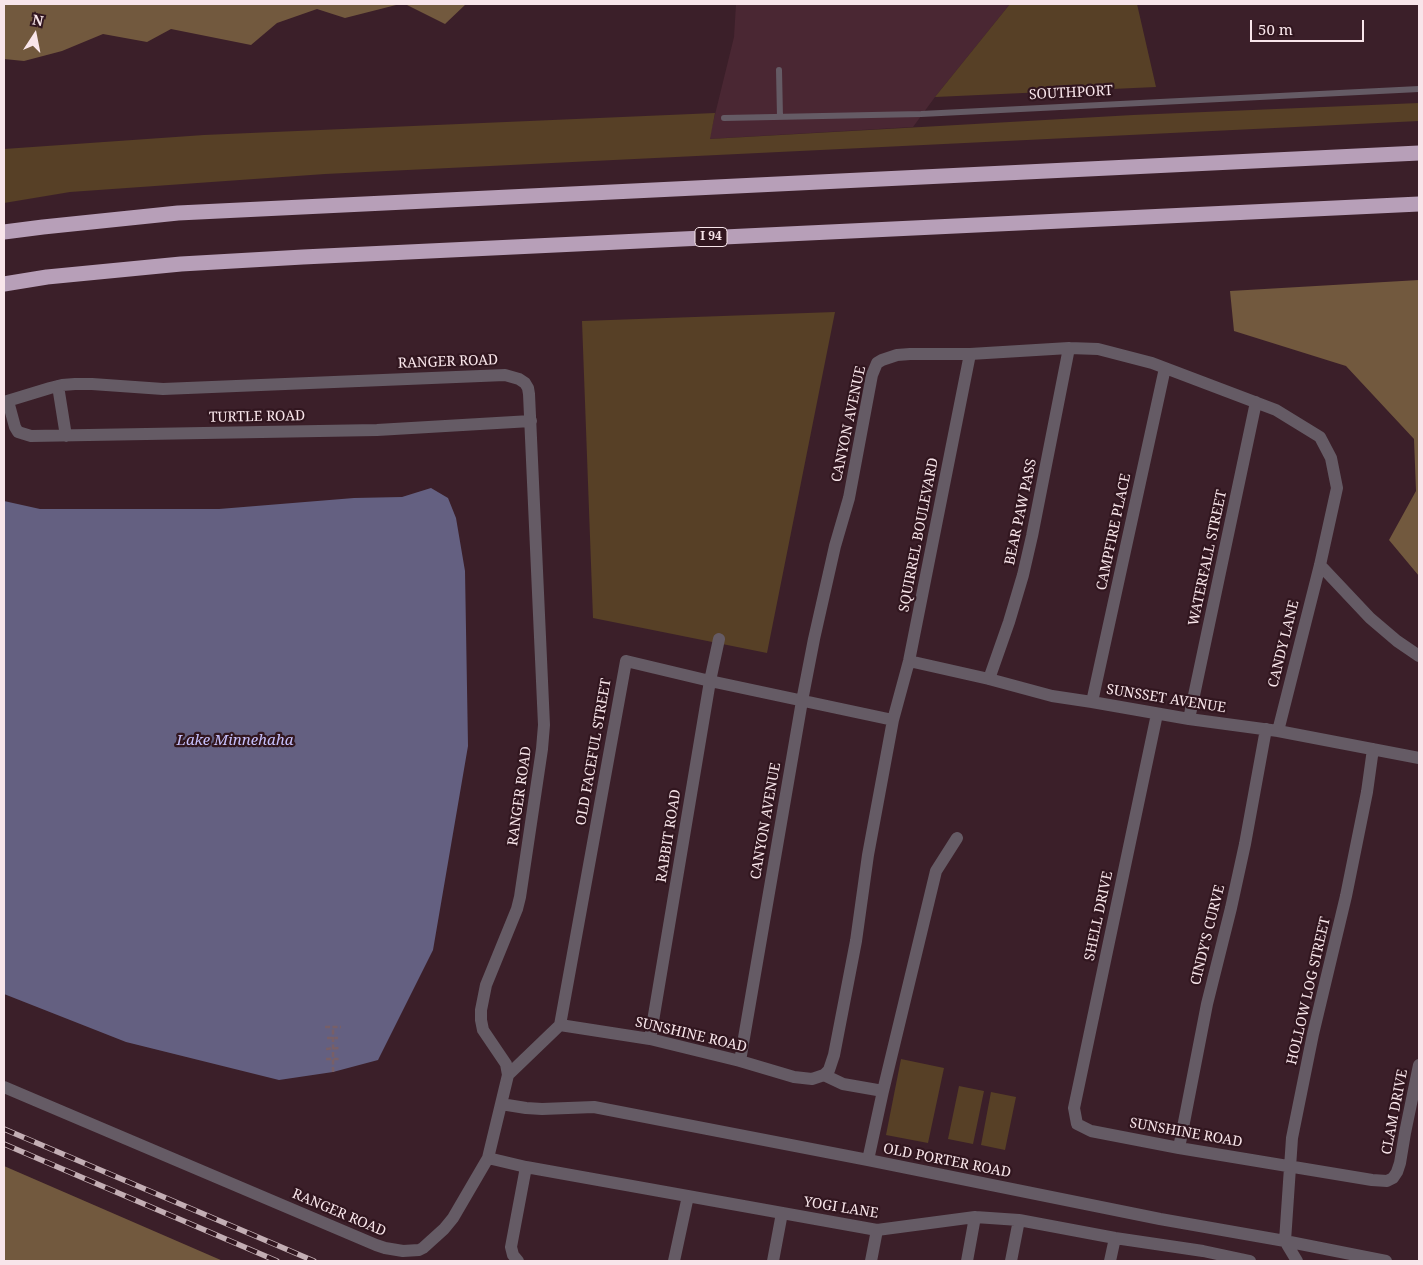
<!DOCTYPE html>
<html>
<head>
<meta charset="utf-8">
<style>
	body { margin:0 }
	#map { position:relative; width:1423px; height:1265px; overflow:hidden; background:#3b1f29; font-family:"Noto Serif",serif }
	canvas { display:block }
	.frame { position:absolute; inset:0; border:5px solid #f8e5ea; pointer-events:none }
	.north { position:absolute; left:10px; top:10px; width:50px; height:50px; -webkit-text-stroke:4px #31161f; paint-order:stroke; rotate:11deg; font-size:14px; font-weight:700; line-height:20px; text-align:center; color:#f8e5ea }
	.north::after { content:''; display:block; margin:auto; width:18px; height:22px; background:#f8e5ea; clip-path:polygon(50% 0,100% 100%,50% 72%,0 100%) }
	.scale { position:absolute; left:1250px; top:20px; width:114px; height:22px; box-sizing:border-box; border:2px solid #f8e5ea; border-top:0; padding-left:6px; font-size:15px; line-height:18px; white-space:nowrap; color:#f8e5ea; -webkit-text-stroke:4px #31161f; paint-order:stroke }
</style>
</head>
<body>
<div id="map">
<canvas width="1423" height="1265"></canvas>
<div class="frame"></div>
<div class="north">N</div>
<div class="scale">50 m</div>
</div>
<script>
const c = document.querySelector('canvas').getContext('2d');
c.lineJoin = 'round';
function paint(path, color) { c.fillStyle = color; c.fill(path, 'evenodd'); }
const toPath = rows => new Path2D(rows.map(r => 'M' + r).join(''));
function trace(path, color, width, dash) { c.strokeStyle = color; c.lineWidth = width; c.lineCap = dash ? 'butt' : 'round'; c.setLineDash(dash || []); c.stroke(path); }
function drawText(font, color, halo, rows, align = 'center') {
  c.font = font + ' "Noto Serif",serif'; c.lineWidth = 4.5; c.setLineDash([]); c.textBaseline = 'middle'; c.strokeStyle = halo; c.fillStyle = color; for (const [text, x, y, turn = 0] of rows) {
    c.save(); c.translate(x, y); c.rotate((+turn || 0) * Math.PI / 180); c.textAlign = isNaN(turn) ? turn : align; if (halo) c.strokeText(text, 0, 0); c.fillText(text, 0, 0); c.restore();
  }
}
const built = toPath([
	[736,4,1010,4,935,97,913,127,709,139,734,37]
]);
const green = toPath([
	[1010,4,1137,4,1156,87,935,97],
	[1419,103,1419,121,325,174,70,192,4,203,4,149,204,135,715,113,710,139,1133,115],
	[835,312,767,653,593,618,582,321],
	[901,1059,944,1068,928,1143,886,1135],
	[959,1086,984,1091,973,1144,948,1139],
	[991,1092,1016,1097,1005,1150,981,1145]
]);
const forest = toPath([
	[4,4,400,4,345,18,317,9,277,23,251,45,171,29,147,42,103,34,62,51,24,61,4,59],
	[405,4,466,4,445,24],
	[1419,280,1419,576,1389,540,1416,491,1414,439,1346,366,1234,331,1230,291],
	[4,1166,223,1261,4,1261]
]);
const water = toPath([
	[431,488,448,498,456,518,465,571,468,746,433,950,378,1060,333,1072,279,1080,126,1042,4,994,4,501,40,509,219,509,354,498,402,497]
]);
const path = toPath([
	[325,1027,341,1027],
	[327,1038,338,1038],
	[326,1049,339,1048],
	[326,1059,339,1059],
	[333,1072,333,1027]
]);
const lane = toPath([
	[779,70,780,117],
	[724,118,921,114,1419,89]
]);
const street = toPath([
	[58,386,66,436],
	[8,401,15,427,18,432,31,436,377,430,531,421],
	[4,402,50,388,62,385,75,384,92,384,163,389,505,375,519,379,525,383,528,388,529,394,544,725,542,749,520,897,517,909,486,985,481,1010,481,1020,483,1030,506,1064,508,1075,488,1158,453,1218,444,1229,423,1248,419,1250,403,1251,385,1248,376,1245,4,1087],
	[1320,565,1370,618,1397,641,1419,656],
	[909,661,989,679,1052,696,1092,702,1189,719,1278,731,1419,758],
	[989,679,1009,622,1023,575,1032,536,1069,348],
	[1092,702,1165,368],
	[1157,714,1074,1108,1077,1124,1091,1131,1179,1148,1372,1180,1387,1181,1393,1178,1397,1172,1400,1163,1405,1133,1419,1065],
	[1189,719,1256,402],
	[560,1025,626,661,710,681,893,720],
	[560,1025,650,1039,740,1061,794,1077,812,1079,824,1075,843,1084,883,1091],
	[650,1039,710,681,719,639],
	[740,1061,802,701,814,639,835,546,849,498,872,375,877,363,882,360,897,355,910,354,970,354,1069,348,1098,349,1152,363,1276,410,1320,437,1331,458,1337,488,1320,565,1278,731],
	[508,1075,560,1025],
	[824,1075,829,1070,834,1055,856,941,868,855,893,720,909,661,970,354],
	[501,1104,526,1108,542,1109,594,1107,868,1160,1160,1219,1285,1241,1386,1261],
	[1179,1148,1207,1004,1231,908,1245,844,1266,729],
	[488,1158,526,1167,877,1230,975,1217,1019,1220,1115,1238,1203,1251,1250,1261],
	[868,1160,883,1091,936,871,957,838],
	[518,1261,513,1255,511,1247,526,1167],
	[674,1261,688,1196],
	[773,1261,782,1213],
	[871,1261,877,1230],
	[967,1261,975,1217],
	[1011,1261,1019,1220],
	[1110,1261,1115,1238],
	[1297,1261,1285,1241,1292,1138,1313,1034,1346,896,1367,792,1373,749]
]);
const highway = toPath([
	[4,232,43,227,178,213,1419,153],
	[4,284,47,277,181,264,303,257,1419,204]
]);
const rail = toPath([
	[4,1129,314,1261],
	[4,1144,277,1261]
]);
const shields = [
	[711,237,32]
];
const shieldNames = [
	["I 94",711,237]
];
const streetNames = [
	["SOUTHPORT",1071,93,-3],
	["RANGER ROAD",448,362,-2],
	["TURTLE ROAD",257,417,-1],
	["CANYON AVENUE",849,424,-78],
	["BEAR PAW PASS",1021,512,-78],
	["CAMPFIRE PLACE",1114,532,-78],
	["SQUIRREL BOULEVARD",919,535,-79],
	["WATERFALL STREET",1208,558,-78],
	["CANDY LANE",1284,644,-76],
	["SUNSSET AVENUE",1166,699,9],
	["OLD FACEFUL STREET",594,752,-80],
	["RANGER ROAD",520,796,-82],
	["CANYON AVENUE",766,821,-80],
	["RABBIT ROAD",669,836,-81],
	["SHELL DRIVE",1099,916,-78],
	["CINDY'S CURVE",1208,935,-76],
	["HOLLOW LOG STREET",1309,991,-77],
	["SUNSHINE ROAD",691,1035,13],
	["CLAM DRIVE",1395,1112,-79],
	["SUNSHINE ROAD",1186,1133,10],
	["OLD PORTER ROAD",947,1161,11],
	["YOGI LANE",841,1208,9],
	["RANGER ROAD",339,1213,23]
];
const waterNames = [
	["Lake Minnehaha",235,741]
];
paint(built, '#4a2733');
paint(green, '#574026');
paint(forest, '#72593e');
paint(water, '#646081');
trace(path, '#785f67', 2.5, [5, 2.5]);
trace(lane, '#655b65', 6);
trace(street, '#655b65', 12);
trace(highway, '#b79fb8', 15);
trace(rail, '#c3aeb4', 5.5);
trace(rail, '#31161f', 4, [11]);
for (const [x, y, w] of shields) { const box = new Path2D(); box.roundRect(x - w / 2, y - 9.5, w, 19, 4); c.fillStyle = '#31161f'; c.fill(box); trace(box, '#f8e5ea', 1); }
drawText('bold 12px', '#f8e5ea', null, shieldNames);
drawText('14px', '#f8e5ea', '#31161f', streetNames);
drawText('italic 15px', '#c7c1fc', '#31161f', waterNames);
</script>
</body>
</html>
